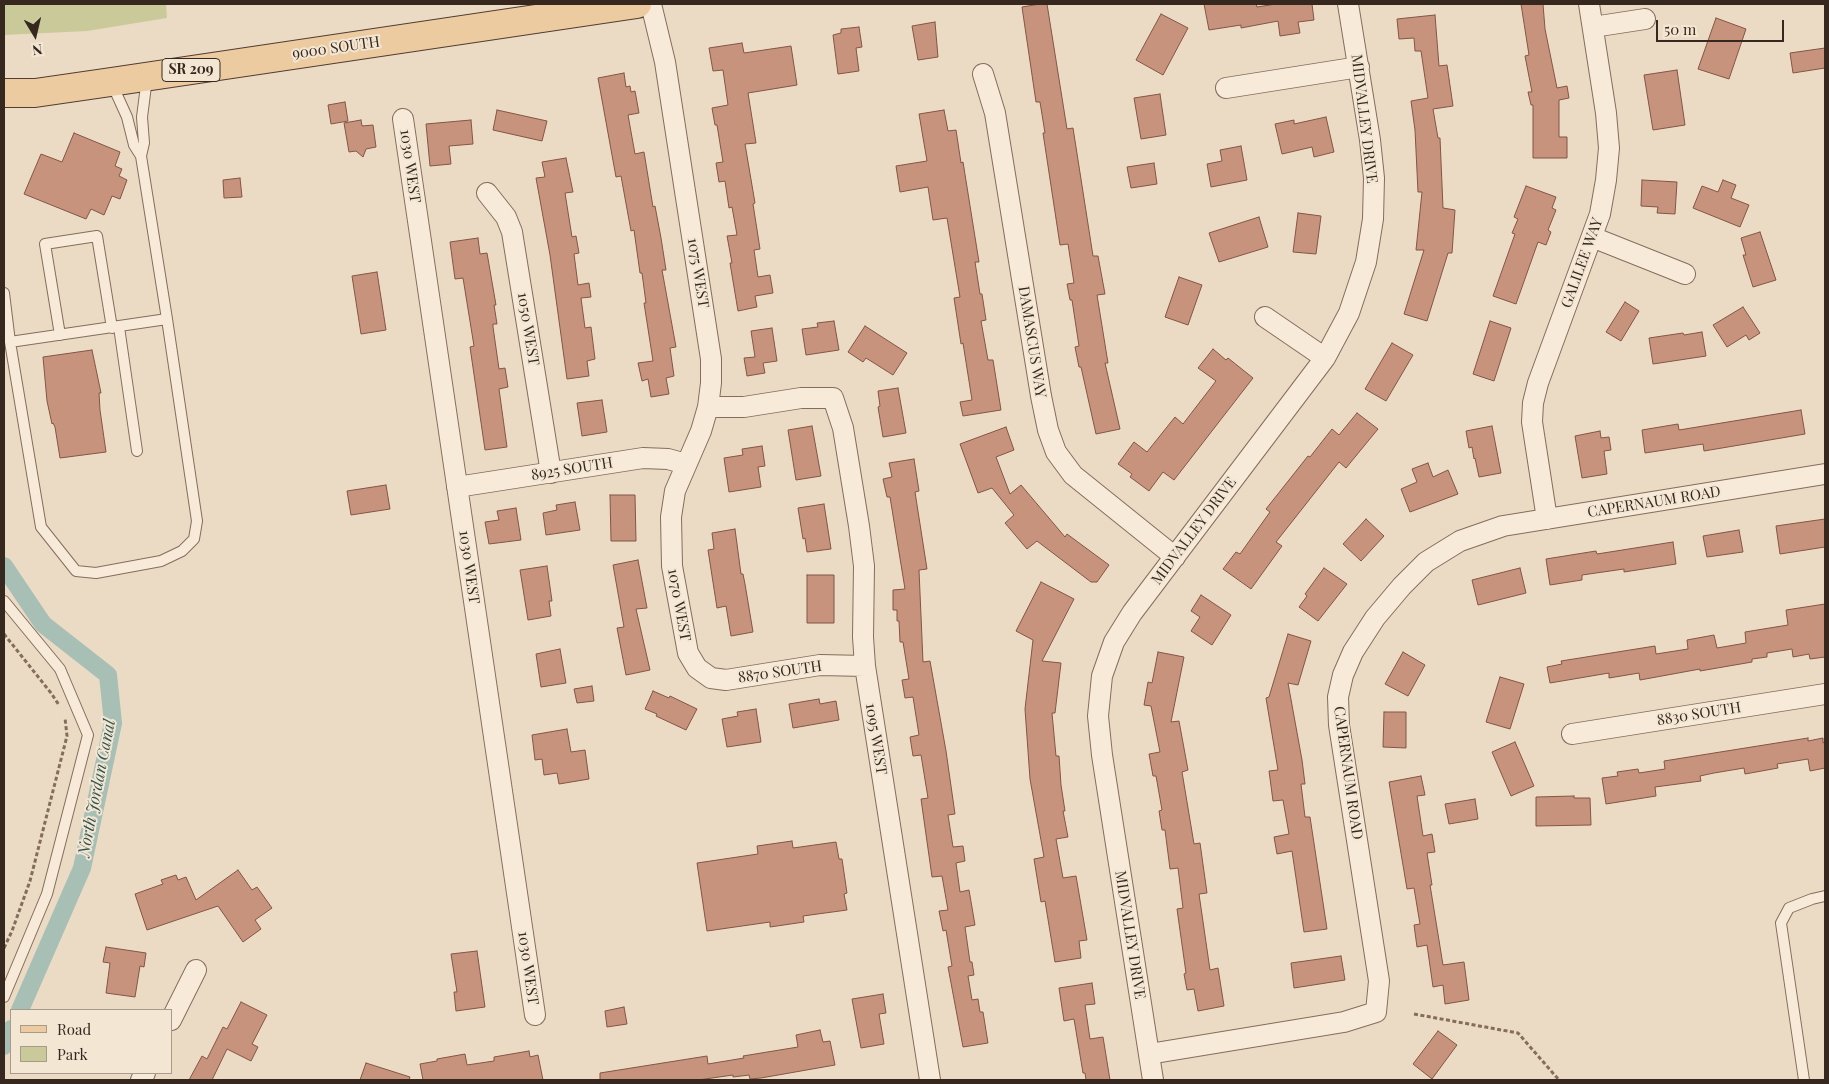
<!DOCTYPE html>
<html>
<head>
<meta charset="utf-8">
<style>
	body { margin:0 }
	#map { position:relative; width:1829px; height:1084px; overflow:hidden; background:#ebdbc5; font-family:"Playfair Display",serif }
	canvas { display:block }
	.frame { position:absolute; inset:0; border:5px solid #36281f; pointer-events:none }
	.legend { position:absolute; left:10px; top:1009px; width:162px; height:65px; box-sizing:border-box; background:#f3e7d4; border:1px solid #a79b8c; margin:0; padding:6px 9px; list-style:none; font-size:15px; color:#36281f }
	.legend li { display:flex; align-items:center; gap:10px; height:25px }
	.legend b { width:25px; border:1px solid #a79b8c }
	.north { position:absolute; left:10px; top:10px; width:50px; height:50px; -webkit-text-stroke:4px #f3e7d4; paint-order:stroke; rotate:171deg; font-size:14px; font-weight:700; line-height:20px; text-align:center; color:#36281f }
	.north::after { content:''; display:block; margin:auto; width:18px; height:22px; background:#36281f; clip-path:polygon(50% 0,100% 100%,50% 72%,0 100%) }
	.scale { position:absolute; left:1656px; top:20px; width:128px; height:22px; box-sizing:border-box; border:2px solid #36281f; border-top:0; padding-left:6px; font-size:15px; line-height:18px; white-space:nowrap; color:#36281f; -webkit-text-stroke:4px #f3e7d4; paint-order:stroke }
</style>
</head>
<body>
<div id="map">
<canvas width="1829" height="1084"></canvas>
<div class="frame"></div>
<ul class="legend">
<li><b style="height:6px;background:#eccba0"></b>Road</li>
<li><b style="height:14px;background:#c9c99a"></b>Park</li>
</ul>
<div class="north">N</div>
<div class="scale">50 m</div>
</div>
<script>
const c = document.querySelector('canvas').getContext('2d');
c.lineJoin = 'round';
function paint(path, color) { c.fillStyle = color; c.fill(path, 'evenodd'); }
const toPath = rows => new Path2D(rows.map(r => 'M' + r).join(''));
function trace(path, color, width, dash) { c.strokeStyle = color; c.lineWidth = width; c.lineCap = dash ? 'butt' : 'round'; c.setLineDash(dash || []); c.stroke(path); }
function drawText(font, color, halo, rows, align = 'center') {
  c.font = font + ' "Playfair Display",serif'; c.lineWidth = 4; c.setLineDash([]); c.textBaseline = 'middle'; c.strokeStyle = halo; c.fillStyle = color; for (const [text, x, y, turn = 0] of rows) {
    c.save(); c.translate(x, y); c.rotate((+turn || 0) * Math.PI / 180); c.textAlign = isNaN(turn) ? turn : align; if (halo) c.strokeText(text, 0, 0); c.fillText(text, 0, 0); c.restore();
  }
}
const green = toPath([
	[4,4,166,4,167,18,87,31,4,35]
]);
const canal = toPath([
	[4,566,43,624,108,675,113,723,82,868,20,1010],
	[4,1046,11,1029]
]);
const building = toPath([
	[1040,4,1047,4,1067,129,1073,128,1093,256,1098,256,1105,294,1097,295,1108,363,1105,363,1120,429,1096,434,1081,367,1079,367,1075,347,1079,346,1072,300,1070,300,1067,284,1074,283,1068,244,1060,245,1043,133,1045,133,1040,102,1036,102,1022,7,1040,4],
	[1204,4,1256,4,1257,7,1276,4,1312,4,1314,20,1298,22,1300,33,1280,36,1278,21,1241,28,1241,25,1209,30,1204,4],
	[1521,4,1543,4,1545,29,1557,88,1567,86,1569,98,1559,100,1559,137,1567,137,1567,158,1533,158,1533,105,1531,105,1528,92,1532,92,1525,56,1529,55,1521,4],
	[1161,14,1188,28,1163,75,1136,60,1161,14],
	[1435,15,1439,66,1447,65,1453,106,1433,109,1438,138,1440,138,1443,208,1455,210,1452,253,1448,253,1427,321,1404,314,1424,250,1416,250,1422,192,1418,192,1415,130,1411,101,1428,98,1421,51,1415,51,1414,38,1399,39,1397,19,1435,15],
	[1716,18,1746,29,1729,79,1698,69,1716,18],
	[935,22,938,57,918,60,912,26,935,22],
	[859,27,862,47,856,48,859,71,838,74,833,35,841,33,841,29,859,27],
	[742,43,744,53,791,46,797,85,748,93,756,143,745,144,755,203,753,204,760,249,754,250,758,277,770,275,773,293,755,296,757,307,738,311,730,263,732,263,727,236,737,235,732,207,729,208,725,181,719,182,716,163,723,162,717,125,715,125,712,108,728,105,723,70,713,71,709,48,742,43],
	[1825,48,1825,68,1793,73,1790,53,1825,48],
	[1677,70,1685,125,1653,130,1644,75,1677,70],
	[624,73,626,87,630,86,631,92,635,91,639,113,628,115,635,154,644,152,653,207,655,206,661,238,666,270,662,270,676,347,670,348,674,376,666,378,669,394,651,397,648,379,642,381,638,363,653,361,644,303,646,303,642,273,640,273,634,230,631,231,621,176,616,177,598,78,624,73],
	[1160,94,1166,135,1141,139,1134,98,1160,94],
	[345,102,348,121,331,124,328,105,345,102],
	[497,110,547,121,542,141,493,130,497,110],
	[944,110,948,131,956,130,961,163,963,162,979,262,975,262,980,294,982,294,986,320,981,321,988,360,993,360,1001,410,963,416,960,402,972,400,963,343,961,344,954,298,960,297,947,218,933,220,928,187,900,192,896,166,927,161,919,114,944,110],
	[1326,117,1334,152,1314,157,1312,147,1282,154,1275,124,1294,120,1294,124,1326,117],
	[361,120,362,126,373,125,376,147,366,149,363,157,356,151,349,152,344,123,361,120],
	[471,120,473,144,449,146,451,164,430,166,426,124,471,120],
	[74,133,120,152,115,166,122,169,119,176,127,180,120,199,112,196,104,215,91,209,86,219,24,194,41,154,62,162,74,133],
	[1241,146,1247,180,1211,187,1207,164,1222,161,1220,150,1241,146],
	[566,158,573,192,565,193,572,237,576,236,579,253,574,254,578,285,589,283,591,297,581,298,585,328,591,327,595,359,587,361,589,376,567,379,550,255,536,178,545,177,542,162,566,158],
	[1154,163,1157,184,1131,188,1127,167,1154,163],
	[240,178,242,197,224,198,223,180,240,178],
	[1642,180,1677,182,1675,214,1657,213,1658,207,1641,206,1642,180],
	[1723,180,1736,185,1731,198,1749,205,1740,227,1693,208,1702,186,1718,192,1723,180],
	[1526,186,1556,197,1552,208,1556,210,1548,230,1551,232,1546,245,1538,242,1516,304,1493,296,1515,234,1512,233,1518,219,1514,217,1526,186],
	[1298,213,1321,216,1316,254,1293,252,1298,213],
	[1259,217,1268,247,1219,262,1209,233,1259,217],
	[1760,232,1776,280,1753,287,1743,255,1746,255,1741,238,1760,232],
	[478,238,480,254,487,253,496,305,494,305,497,324,493,324,493,327,499,369,505,368,508,387,499,389,507,447,485,450,470,347,474,346,463,278,455,279,450,242,478,238],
	[377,272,386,330,361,334,352,276,377,272],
	[1179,277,1202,285,1188,325,1165,317,1179,277],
	[1625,302,1639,311,1621,341,1606,332,1625,302],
	[1743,307,1760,333,1749,340,1746,335,1727,347,1713,325,1743,307],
	[834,321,839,350,806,355,802,329,818,327,817,323,834,321],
	[1490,321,1511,328,1494,381,1473,374,1490,321],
	[865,326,907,353,893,375,866,358,863,362,848,352,865,326],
	[772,328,777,361,763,363,765,373,747,376,744,358,755,357,751,331,772,328],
	[1702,332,1706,356,1653,364,1649,338,1683,333,1684,335,1702,332],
	[1392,343,1413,355,1386,401,1365,389,1392,343],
	[1213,349,1226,360,1228,358,1253,378,1174,480,1163,472,1149,491,1130,477,1132,474,1118,464,1134,442,1147,452,1175,417,1183,424,1216,381,1198,368,1213,349],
	[92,350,101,393,99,393,100,410,106,452,60,458,55,427,53,423,52,424,47,401,43,357,92,350],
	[898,388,906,433,883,437,878,407,880,406,878,391,898,388],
	[602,400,607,432,582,436,577,403,602,400],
	[1801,410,1805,434,1704,451,1703,444,1645,453,1642,430,1678,424,1679,430,1801,410],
	[1357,413,1378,429,1346,468,1339,462,1276,542,1282,546,1251,589,1223,569,1236,552,1240,554,1270,512,1266,509,1308,456,1310,457,1332,429,1339,435,1357,413],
	[812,426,821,476,796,480,788,430,812,426],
	[1492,426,1501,473,1479,477,1475,458,1474,459,1472,447,1469,448,1466,431,1492,426],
	[1006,427,1014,450,996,457,1010,494,1021,485,1065,537,1067,534,1109,565,1097,582,1091,582,1037,541,1027,549,1005,523,1014,515,992,488,978,493,960,444,1006,427],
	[1600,431,1601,438,1609,437,1611,450,1604,451,1607,474,1582,478,1575,436,1600,431],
	[762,446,765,466,758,467,761,487,729,492,724,458,743,455,742,449,762,446],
	[914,459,919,491,915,492,927,569,919,570,923,662,930,661,946,751,955,814,948,815,953,847,963,846,965,861,956,863,960,892,969,890,975,925,965,927,970,962,972,962,974,975,968,976,972,1000,978,999,980,1012,983,1012,988,1043,963,1047,948,967,952,966,946,930,943,931,939,911,948,910,942,876,932,877,921,799,928,798,921,755,913,756,910,737,919,735,913,697,905,698,902,680,909,679,903,642,900,642,899,621,897,621,897,610,893,610,893,590,905,589,890,497,887,497,883,479,892,477,889,463,914,459],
	[1428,463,1433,477,1448,470,1458,494,1410,512,1401,489,1417,482,1412,469,1428,463],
	[386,485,390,509,351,515,347,491,386,485],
	[610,495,635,495,636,541,611,541,610,495],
	[575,502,580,530,546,535,543,513,557,510,556,505,575,502],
	[824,504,831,549,807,552,805,538,803,539,798,508,824,504],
	[516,508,521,540,489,544,485,522,499,520,497,511,516,508],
	[1366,519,1384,536,1361,561,1343,544,1366,519],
	[1825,519,1825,547,1780,554,1776,526,1825,519],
	[735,529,741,574,743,574,745,584,753,632,731,636,726,606,717,608,708,550,714,549,712,533,735,529],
	[1739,530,1743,552,1707,557,1703,536,1739,530],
	[1673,542,1676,564,1624,572,1624,569,1582,575,1582,580,1550,585,1546,559,1596,551,1597,554,1673,542],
	[638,560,647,608,636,609,650,670,626,675,617,628,624,627,613,565,638,560],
	[547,566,552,601,549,601,551,616,528,620,520,570,547,566],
	[1324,568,1347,584,1318,621,1299,607,1307,596,1305,594,1324,568],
	[1520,568,1526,593,1478,605,1472,580,1520,568],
	[807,575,834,575,834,623,807,623,807,575],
	[1041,582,1074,599,1042,661,1061,663,1055,713,1052,713,1056,756,1059,756,1061,785,1065,811,1063,811,1068,837,1056,839,1063,878,1076,876,1087,940,1079,941,1081,958,1055,962,1045,901,1041,902,1034,859,1044,857,1030,779,1025,709,1033,640,1016,631,1041,582],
	[1201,595,1231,615,1212,645,1191,631,1200,617,1191,611,1201,595],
	[1825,604,1825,657,1810,659,1809,654,1793,657,1792,649,1767,653,1767,657,1752,659,1752,662,1700,671,1700,669,1640,680,1639,673,1609,678,1609,673,1550,683,1547,667,1562,664,1561,661,1655,646,1656,654,1688,649,1687,640,1714,635,1717,648,1746,643,1745,632,1788,625,1786,610,1825,604],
	[1288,634,1311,641,1298,685,1288,683,1302,760,1305,784,1301,784,1305,817,1310,817,1327,929,1304,932,1292,851,1277,854,1274,837,1289,834,1283,800,1273,801,1269,771,1278,770,1266,698,1269,697,1288,634],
	[560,649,566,683,541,687,536,654,560,649],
	[1158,652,1184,657,1171,722,1179,721,1188,770,1182,772,1194,844,1200,843,1207,893,1199,894,1210,970,1218,968,1224,1006,1198,1011,1194,989,1187,990,1184,974,1186,973,1177,909,1183,908,1178,868,1170,869,1165,830,1162,830,1159,811,1162,810,1156,776,1153,776,1149,754,1160,752,1151,706,1144,705,1148,682,1152,683,1158,652],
	[1403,652,1425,665,1408,696,1385,684,1403,652],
	[1500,677,1524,684,1510,729,1486,722,1500,677],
	[592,686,594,701,577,703,574,689,592,686],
	[653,691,669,698,670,696,697,709,686,730,656,716,657,714,645,709,653,691],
	[819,699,820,704,836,701,839,720,793,728,789,704,819,699],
	[756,709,761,742,727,747,722,719,738,716,737,712,756,709],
	[1384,712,1406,712,1406,748,1383,747,1384,712],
	[567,729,571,752,585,750,589,779,559,784,557,773,544,775,542,759,535,760,532,735,567,729],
	[1808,738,1808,741,1823,738,1823,743,1825,742,1825,768,1810,771,1808,759,1777,764,1778,768,1745,774,1744,768,1714,773,1700,776,1701,781,1655,787,1656,796,1606,804,1602,778,1618,776,1617,772,1638,769,1639,773,1665,769,1664,761,1808,738],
	[1515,742,1534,786,1511,796,1492,752,1515,742],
	[1421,776,1425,795,1417,796,1423,836,1432,834,1435,852,1427,853,1432,885,1430,885,1443,965,1464,962,1469,1000,1445,1004,1443,985,1433,987,1427,945,1417,947,1414,925,1420,924,1414,888,1407,889,1389,782,1421,776],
	[1574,796,1574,798,1590,798,1591,825,1536,826,1536,797,1574,796],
	[1475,799,1478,819,1449,824,1445,804,1475,799],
	[792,841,793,848,836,842,839,859,842,859,847,893,844,894,847,910,803,916,804,922,770,927,770,922,707,931,697,863,758,854,757,846,792,841],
	[238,870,252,890,257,887,272,908,255,920,261,929,243,942,218,906,147,930,135,894,163,884,161,880,176,875,178,880,186,877,196,900,238,870],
	[106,947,146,953,144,967,140,966,135,997,106,993,110,963,103,962,106,947],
	[477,951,485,1007,456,1011,454,992,457,992,451,954,477,951],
	[1341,956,1345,980,1294,988,1291,963,1341,956],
	[1092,983,1095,1004,1085,1005,1090,1039,1103,1037,1110,1080,1086,1080,1085,1073,1083,1073,1074,1019,1064,1021,1059,988,1092,983],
	[883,994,886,1013,879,1014,884,1044,861,1048,852,999,883,994],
	[241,1002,267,1015,252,1044,258,1047,251,1061,227,1049,212,1080,189,1080,202,1056,207,1059,223,1027,227,1029,241,1002],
	[624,1007,627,1024,607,1027,605,1011,624,1007],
	[820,1030,823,1042,830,1041,835,1065,761,1078,750,1079,749,1075,733,1077,733,1075,698,1080,600,1080,600,1073,707,1056,708,1064,744,1058,743,1056,798,1047,796,1035,820,1030],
	[1438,1031,1457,1045,1432,1079,1413,1064,1438,1031],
	[529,1051,530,1057,538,1055,543,1080,423,1080,420,1064,437,1061,437,1059,465,1054,467,1065,494,1061,494,1057,529,1051],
	[366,1063,410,1077,409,1080,360,1080,366,1063]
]);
const path = toPath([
	[4,634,51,693,59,705],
	[4,948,12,931,30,881,67,736,65,718],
	[1414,1014,1518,1033,1559,1080]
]);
const lane = toPath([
	[112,84,127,117,134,145,141,156,167,319,197,521,194,539,182,551,161,561,96,573,76,571,41,527,10,342,167,319],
	[141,156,144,143,142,117,147,78],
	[4,293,10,342],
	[119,327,137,451],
	[60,335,45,244,97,236,112,328],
	[4,601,60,669,88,735,47,894,4,997],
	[1804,1080,1781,923,1789,908,1812,899,1825,896]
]);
const street = toPath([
	[651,4,665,62,711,359,711,383,708,407,701,431,675,491,671,517,672,566,688,653,697,668,711,678,726,680,820,665,865,666],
	[1593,27,1645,19],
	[983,74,995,113,1041,396,1048,430,1056,452,1073,475,1175,557],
	[1226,88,1359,67],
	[403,119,535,1015],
	[487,193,506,217,512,232,551,473],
	[1592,237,1685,274],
	[1265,317,1325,358],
	[708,407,744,407,801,398,833,398,843,428,859,526,864,566,863,637,865,666,930,1080],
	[457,487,643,458,668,459,686,464],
	[1547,519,1532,422,1533,403,1538,383,1600,214,1606,180,1609,148,1606,113,1589,4],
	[1572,734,1825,694],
	[171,1020,196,970],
	[1149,1054,1344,1022,1376,1012,1379,981,1339,725,1338,697,1343,675,1353,652,1375,618,1402,586,1426,562,1460,541,1503,526,1825,474],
	[141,1080,145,1073],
	[1153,1080,1102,755,1098,716,1102,676,1114,642,1132,613,1325,358,1349,313,1366,262,1373,219,1374,178,1370,140,1348,4]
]);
const primary = toPath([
	[4,93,35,93,111,82,637,4]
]);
const shields = [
	[191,70,58]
];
const shieldNames = [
	["SR 209",191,70]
];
const streetNames = [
	["9000 SOUTH",336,48,-8],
	["MIDVALLEY DRIVE",1364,119,83],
	["1030 WEST",410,166,82],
	["GALILEE WAY",1582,263,-70],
	["1075 WEST",698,273,81],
	["1050 WEST",528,329,81],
	["DAMASCUS WAY",1032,342,81],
	["8925 SOUTH",572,469,-9],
	["CAPERNAUM ROAD",1654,502,-9],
	["MIDVALLEY DRIVE",1194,531,-53],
	["1030 WEST",469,567,82],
	["1070 WEST",679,605,80],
	["8870 SOUTH",780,672,-8],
	["8830 SOUTH",1699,714,-9],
	["1095 WEST",876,739,81],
	["CAPERNAUM ROAD",1348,773,82],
	["MIDVALLEY DRIVE",1130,935,81],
	["1030 WEST",528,968,82]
];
const waterNames = [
	["North Jordan Canal",97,788,-79]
];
paint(green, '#c9c99a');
trace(canal, '#a7bfb5', 18);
paint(building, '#c7937d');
trace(building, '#835544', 1);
trace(lane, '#856d5c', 12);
trace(street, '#856d5c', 22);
trace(primary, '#533c30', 30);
trace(path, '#856d5c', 3, [4, 2.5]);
trace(lane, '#f7ead8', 10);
trace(street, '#f7ead8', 20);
trace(primary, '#eccba0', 28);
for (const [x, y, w] of shields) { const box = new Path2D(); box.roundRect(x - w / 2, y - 11.5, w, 23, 4); c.fillStyle = '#f3e7d4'; c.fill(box); trace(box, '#36281f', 1); }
drawText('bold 14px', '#36281f', null, shieldNames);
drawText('15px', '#36281f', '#f3e7d4', streetNames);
drawText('italic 16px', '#30554e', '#f3e7d4', waterNames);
</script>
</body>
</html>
